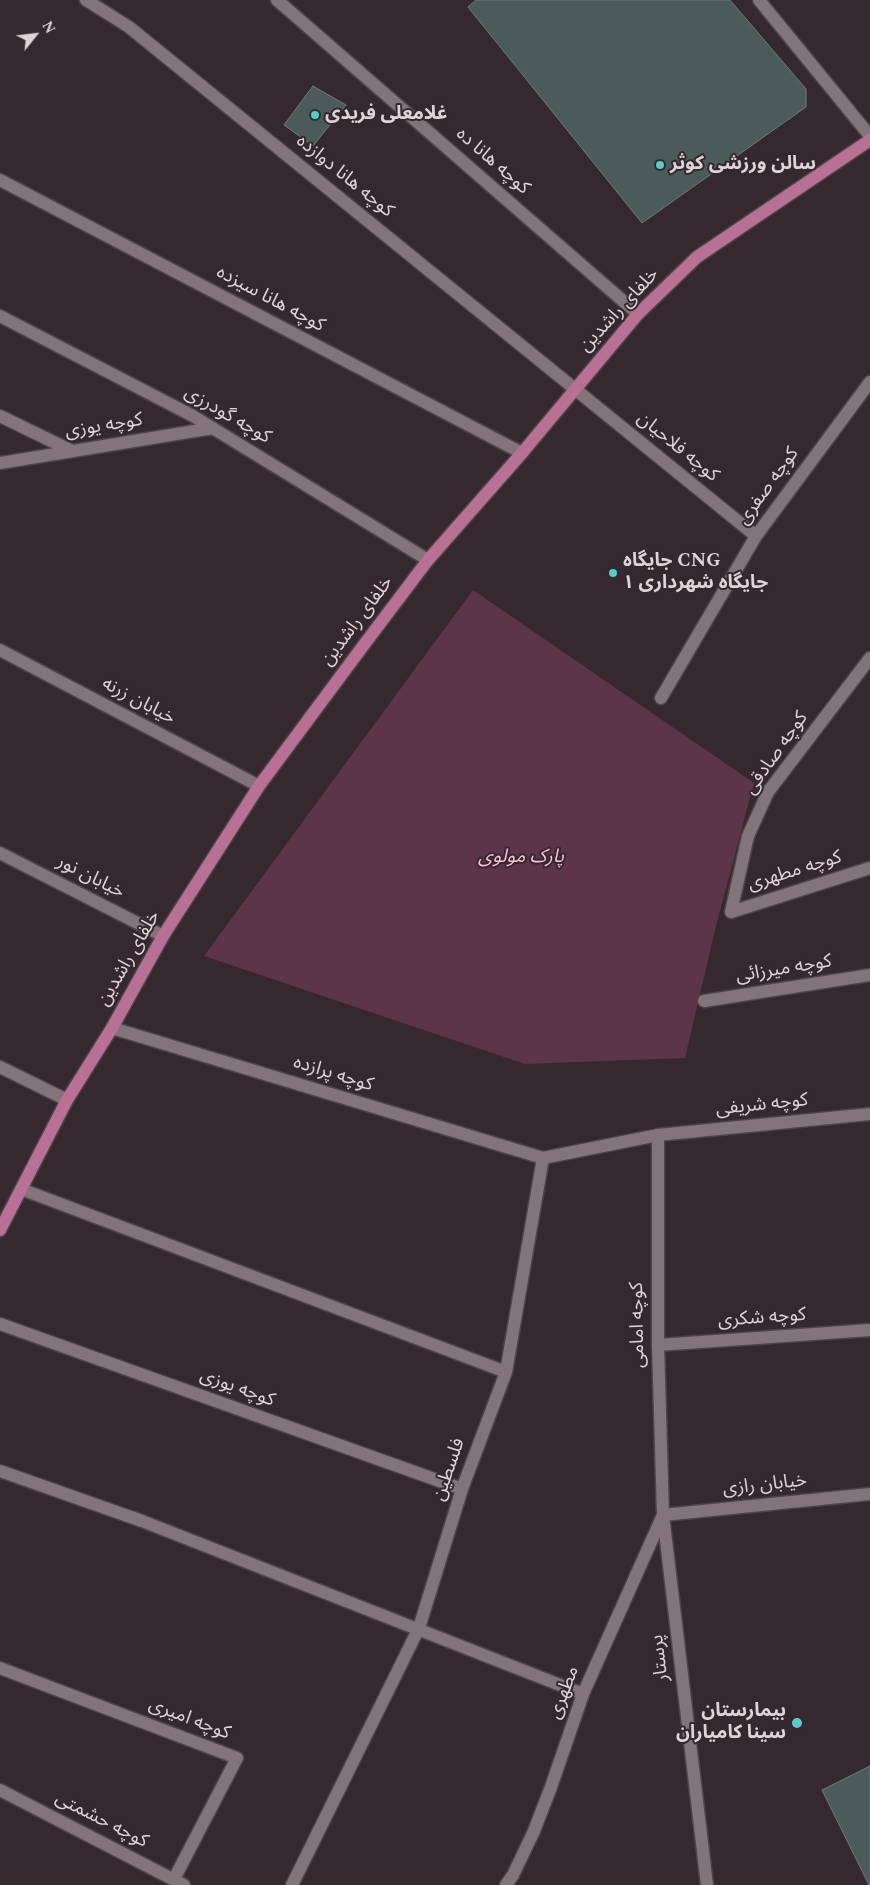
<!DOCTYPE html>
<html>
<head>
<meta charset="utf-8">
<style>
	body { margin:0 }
	#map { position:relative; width:870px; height:1885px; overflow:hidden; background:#35282e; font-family:Spectral,serif }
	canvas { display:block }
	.north { position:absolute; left:10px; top:10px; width:50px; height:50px; -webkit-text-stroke:4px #35282e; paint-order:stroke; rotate:61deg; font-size:14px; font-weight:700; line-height:20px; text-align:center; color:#ddd4d8 }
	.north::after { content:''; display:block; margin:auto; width:18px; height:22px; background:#ddd4d8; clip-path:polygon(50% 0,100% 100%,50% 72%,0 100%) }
</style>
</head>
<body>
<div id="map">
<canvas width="870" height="1885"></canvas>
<div class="north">N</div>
</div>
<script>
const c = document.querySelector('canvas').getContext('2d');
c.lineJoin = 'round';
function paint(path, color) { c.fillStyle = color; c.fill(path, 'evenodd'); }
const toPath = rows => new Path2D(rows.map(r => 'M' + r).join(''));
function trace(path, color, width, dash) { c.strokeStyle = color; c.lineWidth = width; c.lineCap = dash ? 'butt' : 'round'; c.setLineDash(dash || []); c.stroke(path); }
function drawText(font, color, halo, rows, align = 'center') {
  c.font = font + ' Spectral,"Noto Sans Arabic",serif'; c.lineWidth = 4; c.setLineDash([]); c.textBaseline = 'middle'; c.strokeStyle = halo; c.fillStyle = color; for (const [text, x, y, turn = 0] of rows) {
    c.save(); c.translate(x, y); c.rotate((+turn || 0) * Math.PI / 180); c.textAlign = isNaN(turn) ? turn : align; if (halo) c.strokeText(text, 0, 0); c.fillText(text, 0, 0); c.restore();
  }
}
const green = toPath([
	[473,590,754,783,716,926,685,1058,525,1064,204,956]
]);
const building = toPath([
	[476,0,730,0,806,89,806,107,642,223,468,7,476,0],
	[313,86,346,105,313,146,284,125,313,86],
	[870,1766,870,1885,869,1885,822,1790,870,1766]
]);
const minor = toPath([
	[86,0,129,27,756,536],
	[277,0,638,314],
	[759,0,870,136],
	[0,180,522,453],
	[0,316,193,416,428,560],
	[0,416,72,451],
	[0,463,213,428],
	[0,650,259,786],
	[870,658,768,792,748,836,731,912,870,868],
	[661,698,756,536,870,382],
	[0,853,163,936],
	[704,1001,870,975],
	[112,1028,543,1158],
	[0,1067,67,1100],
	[658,1135,658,1345,663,1515,707,1885],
	[21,1189,506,1372],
	[0,1324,462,1489],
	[658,1345,870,1330],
	[0,1471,142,1521,583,1694],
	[663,1515,870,1494],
	[0,1668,237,1758,174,1879],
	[0,1790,184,1885],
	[292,1885,419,1628,462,1489,506,1372,543,1158,658,1135,870,1114],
	[506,1885,513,1875,534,1831,551,1787,583,1694,663,1515]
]);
const major = toPath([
	[0,1230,67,1100,112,1028,163,936,259,786,363,646,428,560,522,453,638,314,697,257,870,140]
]);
const markers = [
	[315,115,5,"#53cdc9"],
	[660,165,5,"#53cdc9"],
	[613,573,5,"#53cdc9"],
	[797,1723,6,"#53cdc9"]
];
const poiNames = [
	["غلامعلی فریدی",325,115],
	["سالن ورزشی کوثر",670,165],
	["جایگاه CNG",623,562],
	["جایگاه شهرداری ۱",623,584],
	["بیمارستان",786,1712,"right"],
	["سینا کامیاران",786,1734,"right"]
];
const streetNames = [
	["کوچه هانا ده",492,162,41],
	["کوچه هانا دوازده",344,177,39],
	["کوچه هانا سیزده",270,300,28],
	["خلفای راشدین",620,311,-47],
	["کوچه گودرزی",227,416,30],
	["کوچه یوزی",104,427,-9],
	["کوچه فلاحیان",677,448,39],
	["کوچه صفری",769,487,-54],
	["خلفای راشدین",358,622,-53],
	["خیابان زرنه",138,702,28],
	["کوچه صادقی",777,754,-55],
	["کوچه مطهری",795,872,-17],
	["خیابان نور",90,878,27],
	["خلفای راشدین",130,959,-60],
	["کوچه میرزائی",784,970,-9],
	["کوچه پرازده",333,1075,17],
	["کوچه شریفی",762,1106,-6],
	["کوچه شکری",762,1319,-4],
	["کوچه امامی",639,1325,-91],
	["کوچه یوزی",237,1389,20],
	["فلسطین",450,1470,-71],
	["خیابان رازی",765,1486,-6],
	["پرستار",661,1658,-97],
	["مطهری",565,1693,-69],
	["کوچه امیری",189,1720,21],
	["کوچه حشمتی",101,1821,27]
];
const parkNames = [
	["پارک مولوی",521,858]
];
paint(green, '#5c3548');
paint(building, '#4a5b5a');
trace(building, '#6a7c7b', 1);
trace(minor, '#4e4448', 15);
trace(major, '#4e4448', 15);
trace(minor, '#83737a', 12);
trace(major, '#b87194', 12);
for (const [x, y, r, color] of markers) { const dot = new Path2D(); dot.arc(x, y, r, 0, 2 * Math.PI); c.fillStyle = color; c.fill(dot); trace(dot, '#35282e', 2); }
drawText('bold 19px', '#ddd4d8', '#35282e', poiNames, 'left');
drawText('19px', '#ddd4d8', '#35282e', streetNames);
drawText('italic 19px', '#fdbfda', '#35282e', parkNames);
</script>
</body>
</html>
